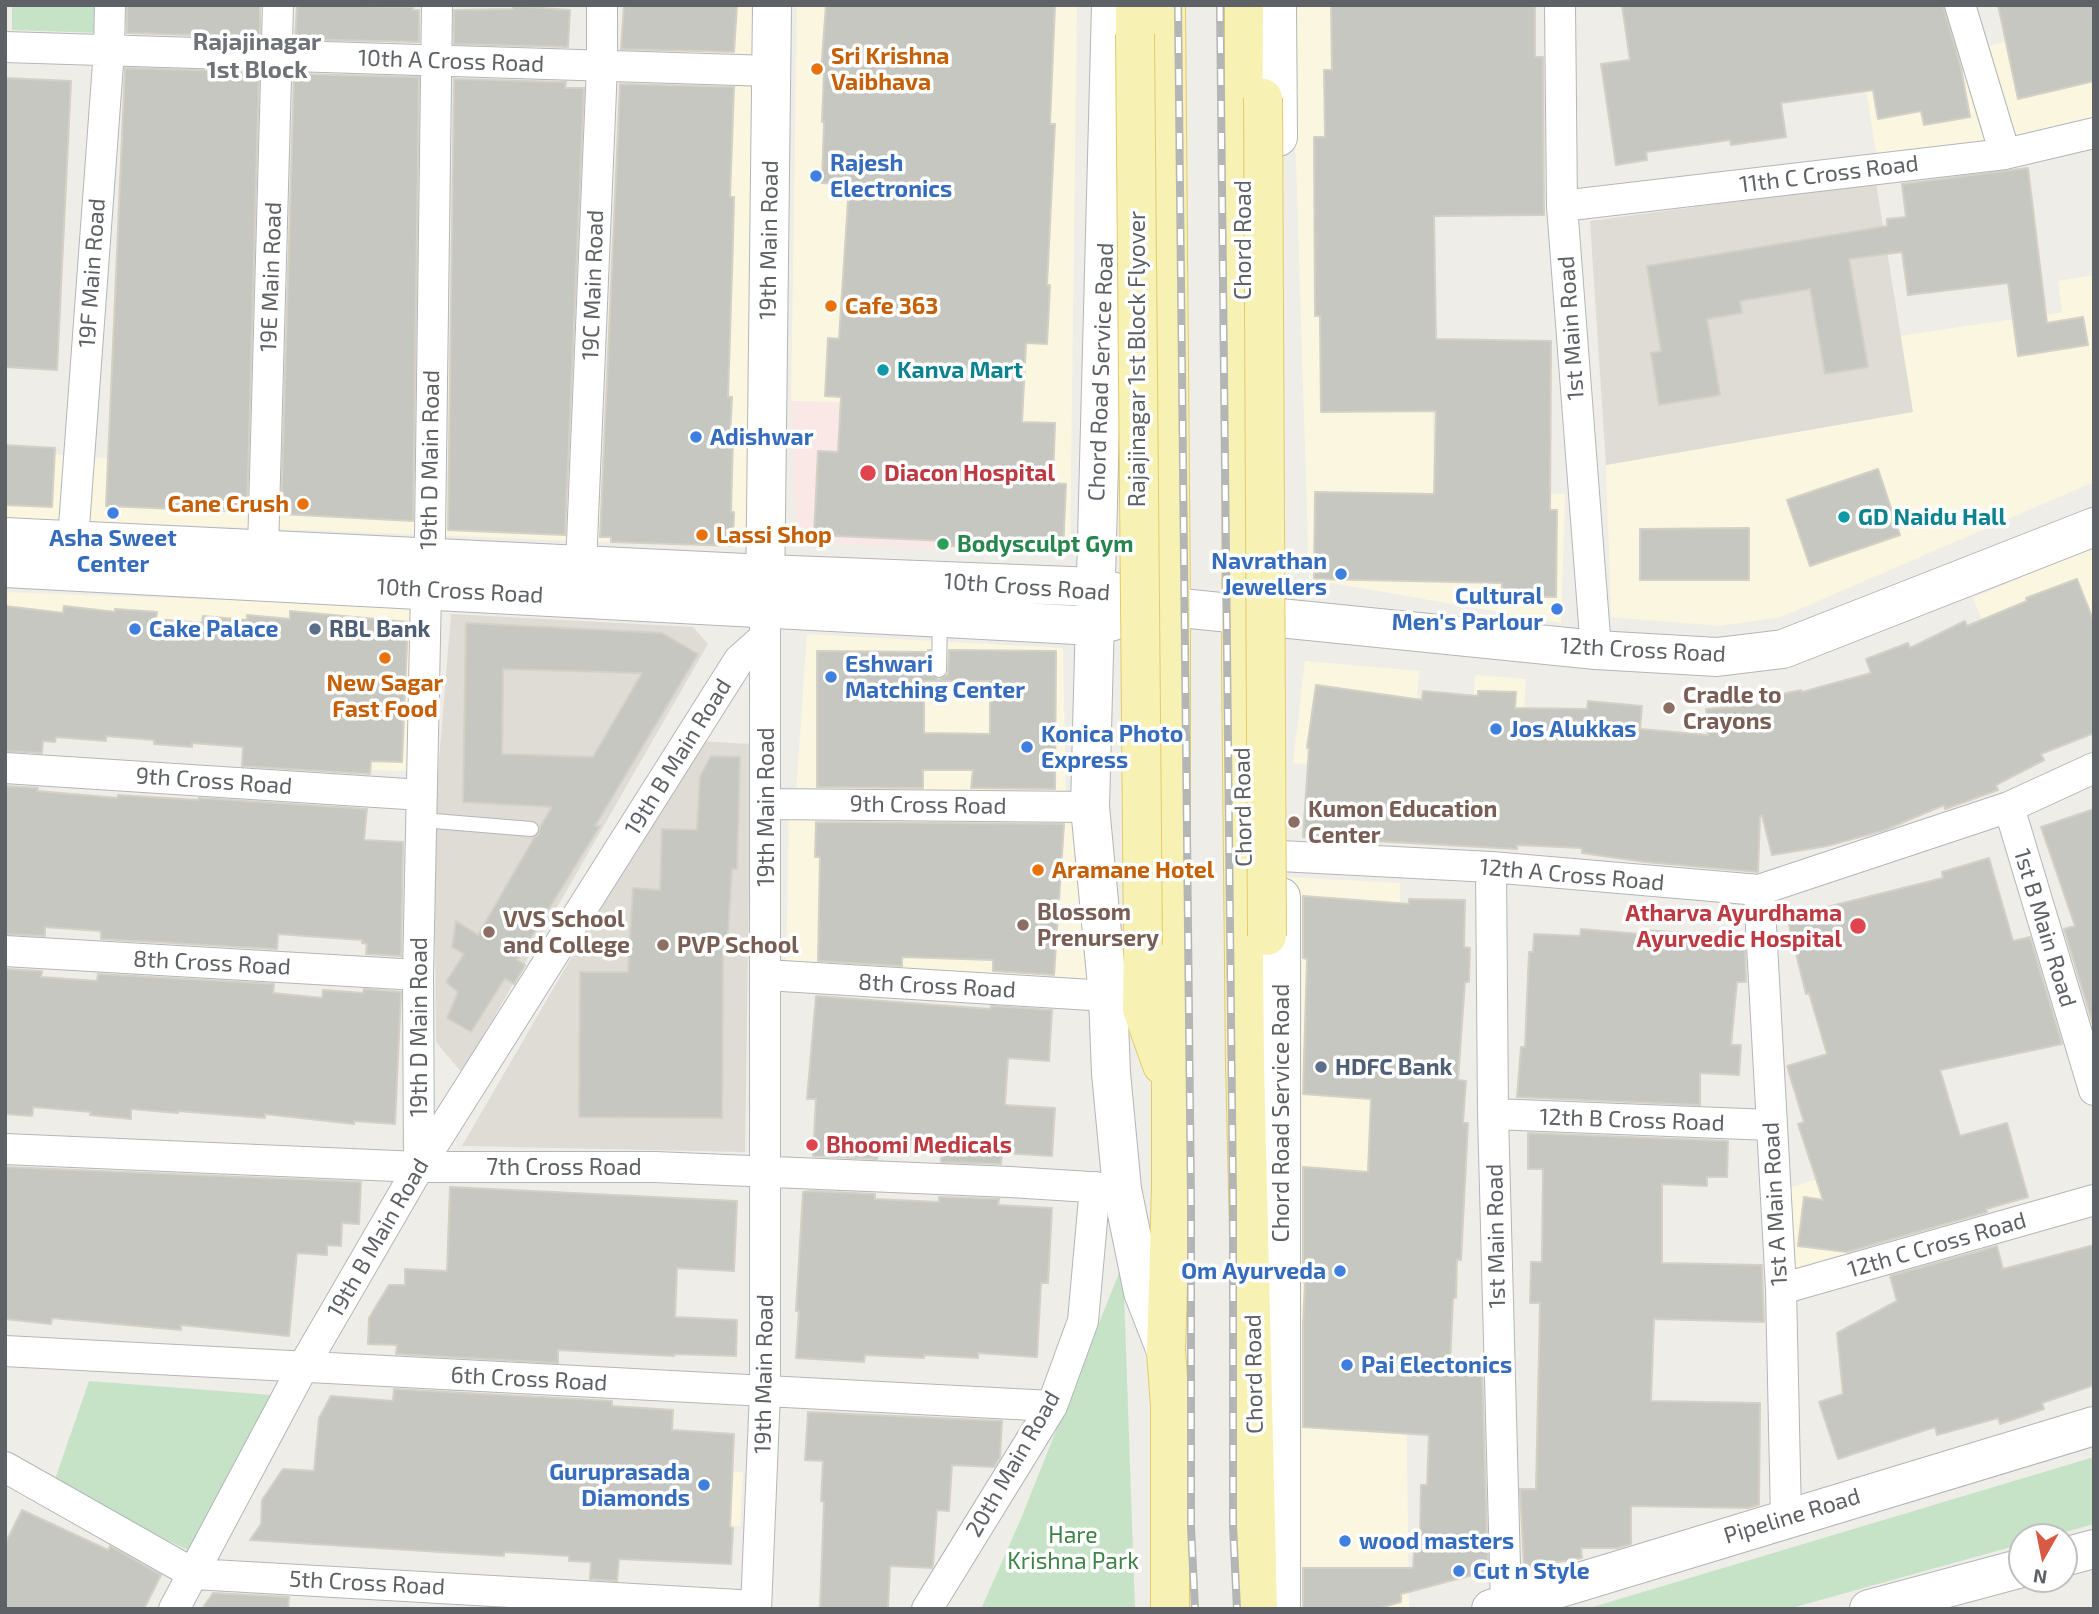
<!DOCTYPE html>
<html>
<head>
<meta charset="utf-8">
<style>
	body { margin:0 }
	#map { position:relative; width:2099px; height:1614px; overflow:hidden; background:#efede7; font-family:"Exo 2",sans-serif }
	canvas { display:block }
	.frame { position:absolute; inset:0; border:7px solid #5e6165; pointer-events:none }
	.north { position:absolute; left:2008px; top:1523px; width:70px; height:70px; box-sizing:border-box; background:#fff; border:2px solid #bfc0c1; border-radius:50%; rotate:189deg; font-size:19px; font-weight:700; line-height:28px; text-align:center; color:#5e6165 }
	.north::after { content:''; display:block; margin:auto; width:24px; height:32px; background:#d75b44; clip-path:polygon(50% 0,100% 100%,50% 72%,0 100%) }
</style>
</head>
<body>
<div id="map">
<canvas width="2099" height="1614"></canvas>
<div class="frame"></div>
<div class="north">N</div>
</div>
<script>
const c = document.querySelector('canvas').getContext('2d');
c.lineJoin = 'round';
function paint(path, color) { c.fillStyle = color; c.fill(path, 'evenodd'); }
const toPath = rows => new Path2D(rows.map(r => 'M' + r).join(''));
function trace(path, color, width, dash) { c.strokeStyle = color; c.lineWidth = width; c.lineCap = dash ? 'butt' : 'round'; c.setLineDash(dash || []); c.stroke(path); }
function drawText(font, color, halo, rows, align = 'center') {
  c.font = font + ' "Exo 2",sans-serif'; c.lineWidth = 7; c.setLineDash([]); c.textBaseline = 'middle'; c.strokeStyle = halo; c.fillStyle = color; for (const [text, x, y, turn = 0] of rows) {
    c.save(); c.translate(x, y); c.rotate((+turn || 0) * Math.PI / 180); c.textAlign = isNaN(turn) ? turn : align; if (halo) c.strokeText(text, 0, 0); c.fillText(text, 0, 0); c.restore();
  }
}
const commercial = toPath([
	[676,5,759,5,749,548,5,518,5,450,672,506],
	[797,5,1077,5,1070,555,942,549,944,405,791,401],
	[1291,5,1425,5,1434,490,1565,494,1561,623,1309,579],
	[1946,6,1986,143,1877,158,1855,22],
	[2090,23,2094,41,2094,117,2007,138,1984,47],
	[2094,275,2094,482,1781,617,1720,626,1611,617,1606,465,1912,412,1899,336,2062,312,2058,281],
	[2093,547,2094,657,2011,692,1973,598],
	[5,592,417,607,409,771,323,769,326,694,5,682],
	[807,634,1063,648,1066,798,796,793],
	[1305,661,1419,671,1412,772,1293,763],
	[1475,675,1526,679,1519,779,1467,776],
	[789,806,1093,813,1089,979,786,972],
	[1288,877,1400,883,1409,1609,1290,1609],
	[1843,1171,1863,1251,1789,1273,1785,1189],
	[678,1467,743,1472,740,1526,675,1522]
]);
const education = toPath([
	[1876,183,1913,412,1606,465,1590,221],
	[451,614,693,627,708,644,462,1073,436,1042,434,821],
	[697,741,751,744,745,1152,462,1146]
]);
const medical = toPath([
	[791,401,944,405,942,549,796,541]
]);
const green = toPath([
	[12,5,100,5,100,33,12,30],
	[1123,1263,1135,1609,981,1609,1020,1521],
	[89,1381,272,1395,192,1552,53,1485],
	[2094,1457,2094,1524,2048,1537,2022,1537,2022,1544,1788,1609,1586,1609]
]);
const building = toPath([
	[127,5,260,6,260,37,127,33,127,5],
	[297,5,413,7,413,10,419,10,419,42,295,39,297,5],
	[624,5,737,5,734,52,621,49,624,5],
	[826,5,1055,5,1050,124,1055,124,1047,285,1050,285,1047,344,1026,343,1022,422,1055,423,1053,483,1066,484,1063,552,946,546,947,541,814,535,818,451,838,452,841,397,825,396,828,338,839,339,849,185,822,183,824,122,822,122,824,72,821,72,826,5],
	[1331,5,1535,5,1535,57,1543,57,1544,215,1434,216,1436,339,1551,341,1550,510,1557,510,1556,597,1502,596,1502,583,1314,579,1315,492,1434,494,1436,411,1321,412,1320,316,1315,316,1314,137,1325,137,1324,70,1332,70,1331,5],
	[1622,5,1943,5,1961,68,1970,117,1924,125,1921,111,1878,119,1873,90,1781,103,1786,137,1731,145,1730,140,1646,152,1647,160,1616,165,1601,64,1630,60,1622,5],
	[1998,5,2094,5,2094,81,2018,99,1998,5],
	[513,6,570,10,568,47,454,44,454,10,513,9,513,6],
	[125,68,259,72,247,512,106,506,125,68],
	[294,74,419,77,413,521,281,514,294,74],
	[5,78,71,81,57,370,5,367,5,78],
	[454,79,566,82,565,88,584,88,565,535,448,530,454,79],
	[620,84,734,87,730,197,734,197,733,240,728,397,732,397,730,438,733,438,731,512,734,512,733,546,611,542,611,537,600,537,620,84],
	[2028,168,2047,323,2083,317,2088,345,2018,356,2008,283,1908,295,1902,252,1849,259,1868,367,1825,374,1810,289,1740,301,1742,313,1707,319,1720,395,1659,405,1651,353,1661,351,1647,266,1887,226,1887,219,1906,217,1902,184,2028,168],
	[5,445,55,448,52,507,5,505,5,445],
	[1878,469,1900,535,1810,566,1787,500,1878,469],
	[1749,528,1749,580,1640,580,1640,529,1749,528],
	[2077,579,2094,622,2094,733,2041,754,2044,760,1996,785,1998,790,1945,809,1944,805,1885,830,1827,846,1772,855,1762,815,1760,816,1758,872,1645,862,1582,853,1582,848,1517,845,1517,849,1303,837,1309,748,1307,748,1316,685,1422,700,1423,691,1478,696,1478,691,1516,692,1515,708,1587,709,1588,701,1642,706,1640,729,1708,735,1706,709,1764,704,1763,698,1801,690,1802,692,1871,673,1866,659,1908,643,1910,648,1965,621,1967,626,2027,601,2026,598,2077,579],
	[5,606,63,613,64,606,115,612,115,609,157,612,156,619,202,623,203,616,247,620,247,615,290,619,290,611,408,622,402,762,371,761,370,774,242,766,243,747,192,743,192,747,154,744,154,740,106,736,106,741,56,737,55,742,43,741,42,753,5,751,5,606],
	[466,623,662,633,698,654,595,826,600,826,517,960,525,965,514,984,505,978,471,1032,447,1018,458,992,446,982,464,954,452,947,456,921,478,935,534,838,539,834,540,827,552,807,463,802,466,623],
	[503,669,642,673,593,757,502,754,503,669],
	[928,650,930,650,930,674,939,680,948,674,949,650,1056,651,1055,789,971,788,973,770,923,770,923,788,817,787,817,651,928,652,928,650],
	[924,681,990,681,990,734,924,733,924,681],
	[711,756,740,757,737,869,732,869,727,947,723,947,722,1118,579,1117,580,972,628,972,633,888,660,890,662,829,697,830,700,777,711,756],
	[5,786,38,788,37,791,118,798,118,795,198,800,199,798,367,809,364,840,403,842,401,956,366,954,367,944,362,943,362,940,278,934,277,949,101,939,101,931,45,927,45,936,5,934,5,786],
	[2094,809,2094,1028,2064,929,2075,926,2041,827,2094,809],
	[816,822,1064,824,1054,975,993,971,993,960,902,957,902,966,818,961,820,857,815,857,816,822],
	[1989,858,2013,941,2030,937,2062,1044,1940,1070,1960,1136,2007,1123,2028,1197,1986,1209,1987,1212,1847,1252,1798,1246,1804,1197,1823,1200,1798,1124,1804,1122,1787,1066,1827,1054,1809,993,1806,994,1787,917,1943,878,1942,872,1989,858],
	[1303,896,1409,904,1409,899,1465,900,1464,947,1470,948,1469,982,1465,982,1458,1080,1466,1081,1463,1123,1468,1123,1461,1260,1457,1259,1456,1298,1453,1298,1450,1365,1482,1366,1488,1571,1401,1594,1401,1602,1376,1609,1303,1609,1303,1568,1413,1568,1415,1535,1420,1535,1421,1485,1427,1485,1429,1435,1303,1427,1303,1325,1305,1283,1303,1282,1303,1167,1368,1172,1371,1099,1303,1094,1307,959,1303,958,1303,896],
	[1581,929,1641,934,1642,930,1689,933,1688,945,1745,946,1746,982,1737,982,1731,1045,1741,1045,1739,1075,1700,1073,1700,1105,1517,1097,1521,1047,1525,1047,1529,952,1533,952,1534,934,1580,936,1581,929],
	[5,969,42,971,41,977,97,981,98,974,274,984,273,993,322,998,323,990,363,993,364,989,401,992,395,1124,354,1121,354,1124,265,1114,265,1118,178,1111,178,1113,131,1109,131,1119,90,1115,91,1112,33,1107,32,1116,5,1114,5,969],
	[816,996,990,1009,991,1006,1052,1010,1049,1061,1008,1058,1005,1105,1055,1108,1052,1156,1002,1153,1001,1164,941,1162,941,1155,878,1151,877,1159,813,1156,816,1099,807,1099,816,996],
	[1528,1133,1728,1141,1727,1177,1707,1177,1707,1186,1662,1184,1662,1263,1762,1265,1764,1322,1654,1319,1651,1401,1760,1403,1759,1505,1748,1508,1631,1506,1631,1544,1617,1548,1581,1548,1582,1558,1524,1568,1520,1489,1536,1489,1540,1303,1530,1303,1531,1262,1542,1262,1543,1169,1528,1169,1528,1133],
	[5,1167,361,1182,359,1224,342,1223,341,1246,327,1245,327,1255,297,1253,289,1336,181,1325,181,1330,52,1318,51,1324,5,1319,5,1167],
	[450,1187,737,1201,734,1271,677,1268,675,1317,737,1320,736,1356,674,1354,674,1356,558,1350,558,1363,396,1354,397,1345,368,1344,369,1318,389,1285,405,1285,405,1269,447,1271,450,1187],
	[811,1191,875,1194,875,1199,939,1202,939,1197,999,1199,998,1205,1052,1208,1048,1283,1041,1283,1037,1357,978,1353,978,1358,924,1355,924,1358,865,1355,864,1362,796,1358,799,1311,796,1311,803,1192,811,1191],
	[2094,1245,2094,1385,2042,1403,2044,1409,2000,1424,1998,1418,1937,1435,1935,1427,1838,1459,1819,1402,1843,1394,1837,1333,1897,1301,1890,1276,1997,1246,2003,1269,2094,1245],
	[394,1389,612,1401,612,1406,673,1410,672,1430,734,1434,730,1527,733,1528,731,1564,619,1559,617,1581,590,1579,591,1562,569,1561,569,1556,504,1552,504,1556,250,1540,261,1524,262,1500,283,1469,314,1471,319,1418,331,1396,393,1401,394,1389],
	[808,1412,1002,1421,1000,1457,994,1467,952,1465,949,1511,937,1510,933,1565,932,1568,890,1566,888,1609,820,1609,824,1502,821,1501,823,1461,805,1460,808,1412],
	[22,1510,108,1550,110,1546,161,1575,144,1609,5,1609,5,1544,22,1510],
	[213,1593,289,1597,288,1609,202,1609,213,1593]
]);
const lane = toPath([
	[939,670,940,618],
	[422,820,531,829]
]);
const street = toPath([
	[1560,5,1562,206,1596,650],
	[1960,5,2005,154],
	[5,47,771,71],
	[1562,206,2005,154,2094,133],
	[73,540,109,50,110,5],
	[263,549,278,5],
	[581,565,602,66,602,5],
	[5,768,422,795],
	[765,804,1090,807],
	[2009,807,2094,1090],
	[1280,856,1491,867,1759,890,2009,807,2094,768],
	[1491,867,1493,1114,1506,1604],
	[1759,890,1781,1289,1786,1518],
	[5,951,418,975],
	[766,975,1108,996],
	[1493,1114,1771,1125],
	[5,1149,419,1167,655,1167,1010,1182,1122,1189],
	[419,1167,418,975,426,590,430,535,437,5],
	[1781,1289,2094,1200],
	[5,1351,1052,1406],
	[5,1467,194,1574,756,1606],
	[174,1609,303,1367,419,1167,739,660,765,637],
	[756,1609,765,1392,765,625],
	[927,1609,1052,1406,1083,1321,1095,1187]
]);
const secondary = toPath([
	[1111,5,1090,807,1108,996,1111,1073,1122,1189,1143,1292,1166,1351],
	[1277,5,1278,137],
	[5,537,766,574,1096,587,1171,607,1596,650,1717,657,1783,649,2094,527],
	[5,568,1095,626,1121,619],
	[765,598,772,5],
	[1281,897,1281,1609],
	[2064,1557,2094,1549],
	[1491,1609,2094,1426],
	[1869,1609,2022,1568]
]);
const primary = toPath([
	[1166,5,1171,607,1171,1188,1166,1351,1170,1406,1170,1609],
	[1244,5,1241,663,1245,1064,1258,1609],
	[1135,34,1135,5],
	[1143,945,1142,1009,1162,1065]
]);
const rail = toPath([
	[1178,5,1191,1203,1191,1527,1195,1609],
	[1220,5,1233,1203,1233,1526,1237,1609]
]);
const primaryBridge = toPath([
	[1135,34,1143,945],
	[1263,98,1267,936]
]);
const markers = [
	[817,69,7,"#e8710a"],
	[816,176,7,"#3f7fe0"],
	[831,306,7,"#e8710a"],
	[883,370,7,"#0f9aa8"],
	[696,437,7,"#3f7fe0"],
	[868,473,9,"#e0444e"],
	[303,504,7,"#e8710a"],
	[113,513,7,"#3f7fe0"],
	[1844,517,7,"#0f9aa8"],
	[702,535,7,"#e8710a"],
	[943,544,7,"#2e9e5b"],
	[1341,574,7,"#3f7fe0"],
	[1557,609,7,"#3f7fe0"],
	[135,629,7,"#3f7fe0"],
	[315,629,7,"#5c6f8a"],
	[385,658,7,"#e8710a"],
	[831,677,7,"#3f7fe0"],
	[1669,708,7,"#8d6e63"],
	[1496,729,7,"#3f7fe0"],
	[1027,747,7,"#3f7fe0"],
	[1294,822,7,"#8d6e63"],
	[1038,870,7,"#e8710a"],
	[1023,925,7,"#8d6e63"],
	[1858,926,9,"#e0444e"],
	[489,932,7,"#8d6e63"],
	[663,945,7,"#8d6e63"],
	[1321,1067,7,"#5c6f8a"],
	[812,1145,7,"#e0444e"],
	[1340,1271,7,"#3f7fe0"],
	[1347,1365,7,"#3f7fe0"],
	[704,1485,7,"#3f7fe0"],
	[1345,1541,7,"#3f7fe0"],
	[1459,1571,7,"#3f7fe0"]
];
const foodNames = [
	["Sri Krishna",831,56],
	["Vaibhava",831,82],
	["Cafe 363",845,306],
	["Cane Crush",289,504,"right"],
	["Lassi Shop",716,535],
	["New Sagar",385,683,"center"],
	["Fast Food",385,709,"center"],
	["Aramane Hotel",1052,870]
];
const streetNames = [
	["10th A Cross Road",451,61,2],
	["11th C Cross Road",1829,174,-7],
	["19th Main Road",769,240,-89],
	["Chord Road",1243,240,-90],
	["19F Main Road",92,273,-86],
	["19E Main Road",271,277,-88],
	["19C Main Road",593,285,-88],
	["1st Main Road",1571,328,-94],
	["Rajajinagar 1st Block Flyover",1137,359,-90],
	["Chord Road Service Road",1101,372,-88],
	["19th D Main Road",430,460,-89],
	["10th Cross Road",1027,587,4],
	["10th Cross Road",460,591,3],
	["12th Cross Road",1643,650,3],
	["19th B Main Road",678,757,-58],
	["9th Cross Road",214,781,4],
	["9th Cross Road",928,805,1],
	["19th Main Road",766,807,-90],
	["Chord Road",1243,807,-91],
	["12th A Cross Road",1572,875,5],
	["1st B Main Road",2045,928,73],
	["8th Cross Road",212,963,3],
	["8th Cross Road",937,986,3],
	["19th D Main Road",419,1027,-90],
	["Chord Road Service Road",1281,1113,-90],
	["12th B Cross Road",1632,1120,2],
	["7th Cross Road",564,1167],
	["1st A Main Road",1775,1204,-93],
	["1st Main Road",1496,1236,-91],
	["19th B Main Road",378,1238,-60],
	["12th C Cross Road",1937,1245,-16],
	["19th Main Road",764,1374,-89],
	["Chord Road",1254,1374,-91],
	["6th Cross Road",529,1379,3],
	["20th Main Road",1013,1464,-60],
	["Pipeline Road",1792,1516,-17],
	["5th Cross Road",367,1583,3]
];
const shopNames = [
	["Rajesh",830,163],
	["Electronics",830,189],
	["Adishwar",710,437],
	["Asha Sweet",113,538,"center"],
	["Center",113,564,"center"],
	["Navrathan",1327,561,"right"],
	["Jewellers",1327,587,"right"],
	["Cultural",1543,596,"right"],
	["Men's Parlour",1543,622,"right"],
	["Cake Palace",149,629],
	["Eshwari",845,664],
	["Matching Center",845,690],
	["Jos Alukkas",1510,729],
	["Konica Photo",1041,734],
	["Express",1041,760],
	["Om Ayurveda",1326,1271,"right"],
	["Pai Electonics",1361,1365],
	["Guruprasada",690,1472,"right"],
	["Diamonds",690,1498,"right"],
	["wood masters",1359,1541],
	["Cut n Style",1473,1571]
];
const cultureNames = [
	["Kanva Mart",897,370],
	["GD Naidu Hall",1858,517]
];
const healthNames = [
	["Diacon Hospital",884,473],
	["Atharva Ayurdhama",1842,913,"right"],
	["Ayurvedic Hospital",1842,939,"right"],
	["Bhoomi Medicals",826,1145]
];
const leisureNames = [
	["Bodysculpt Gym",957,544]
];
const serviceNames = [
	["RBL Bank",329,629],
	["HDFC Bank",1335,1067]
];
const educationNames = [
	["Cradle to",1683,695],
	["Crayons",1683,721],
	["Kumon Education",1308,809],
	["Center",1308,835],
	["Blossom",1037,912],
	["Prenursery",1037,938],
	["VVS School",503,919],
	["and College",503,945],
	["PVP School",677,945]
];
const parkNames = [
	["Hare",1073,1535],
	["Krishna Park",1073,1561]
];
const neighbourhoodNames = [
	["Rajajinagar",257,42],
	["1st Block",257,70]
];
paint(commercial, '#faf6e0');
paint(education, '#dedcd5');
paint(medical, '#f9e8e5');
paint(green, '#c6e3c8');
paint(building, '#c7c7c1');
trace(building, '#d3d0c5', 2);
trace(lane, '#b3b6ba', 16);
trace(street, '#b3b6ba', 32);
trace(secondary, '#b3b5b9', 40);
trace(primary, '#e3cb6b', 40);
trace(lane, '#fff', 14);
trace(street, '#fff', 30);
trace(secondary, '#fff', 38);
trace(primary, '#f7f1b4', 38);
trace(rail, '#b4b5b5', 8);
trace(rail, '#fff', 5, [16]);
trace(primaryBridge, '#e3cb6b', 40, []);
trace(primaryBridge, '#f7f1b4', 38);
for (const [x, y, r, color] of markers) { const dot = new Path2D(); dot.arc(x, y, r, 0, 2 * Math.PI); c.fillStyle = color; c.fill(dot); trace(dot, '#fff', 2.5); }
drawText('bold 23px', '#c56008', '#fff', foodNames, 'left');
drawText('23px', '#5e6165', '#fff', streetNames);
drawText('bold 23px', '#366cbe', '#fff', shopNames, 'left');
drawText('bold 23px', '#0d838f', '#fff', cultureNames, 'left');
drawText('bold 23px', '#be3a42', '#fff', healthNames, 'left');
drawText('bold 23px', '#27864d', '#fff', leisureNames, 'left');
drawText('bold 23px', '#4e5e75', '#fff', serviceNames, 'left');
drawText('bold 23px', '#785e54', '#fff', educationNames, 'left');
drawText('23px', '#3f8348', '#fff', parkNames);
drawText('bold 24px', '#6f7277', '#fff', neighbourhoodNames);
</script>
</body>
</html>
